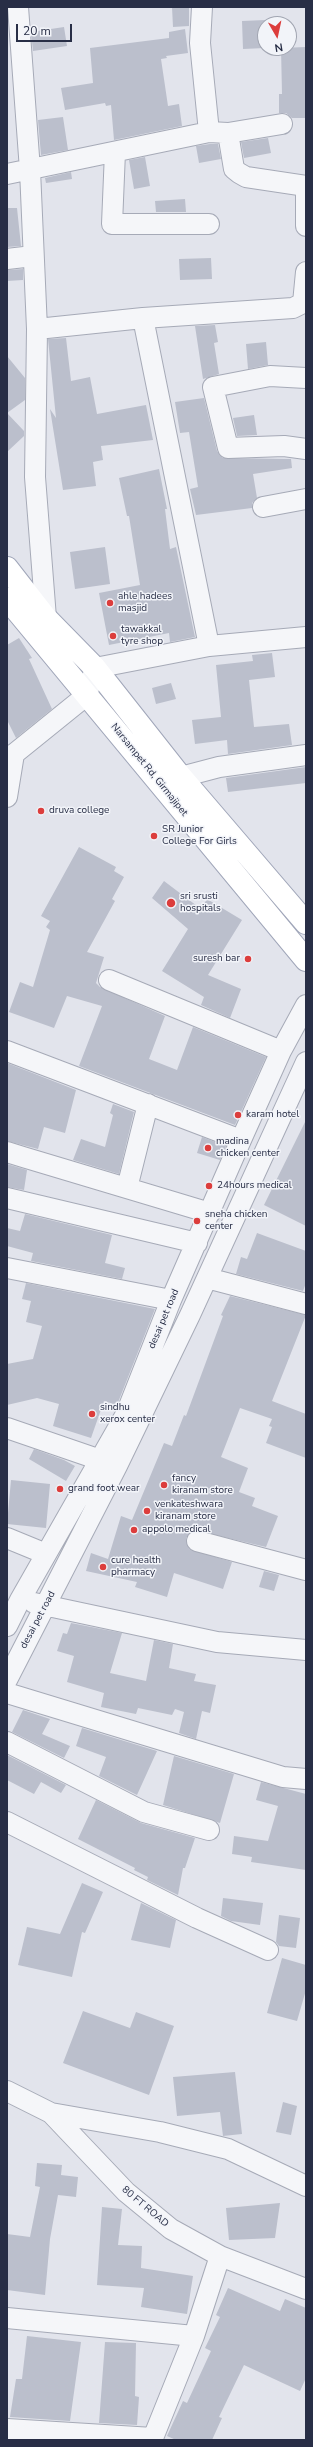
<!DOCTYPE html>
<html>
<head>
<meta charset="utf-8">
<style>
	body { margin:0 }
	#map { position:relative; width:313px; height:2447px; overflow:hidden; background:#e2e4ec; font-family:"Nunito Sans",sans-serif }
	canvas { display:block }
	.frame { position:absolute; inset:0; border:8px solid #282e46; pointer-events:none }
	.north { position:absolute; left:257px; top:16px; width:40px; height:40px; box-sizing:border-box; background:#f2f4f9; border:1px solid #a1a5b1; border-radius:50%; rotate:171deg; font-size:11px; font-weight:700; line-height:16px; text-align:center; color:#282e46 }
	.north::after { content:''; display:block; margin:auto; width:14px; height:18px; background:#dc3d3c; clip-path:polygon(50% 0,100% 100%,50% 72%,0 100%) }
	.scale { position:absolute; left:16px; top:24px; width:56px; height:18px; box-sizing:border-box; border:2px solid #282e46; border-top:0; padding-left:5px; font-size:12px; line-height:14px; white-space:nowrap; color:#282e46; -webkit-text-stroke:3px #f2f4f9; paint-order:stroke }
</style>
</head>
<body>
<div id="map">
<canvas width="313" height="2447"></canvas>
<div class="frame"></div>
<div class="north">N</div>
<div class="scale">20 m</div>
</div>
<script>
const c = document.querySelector('canvas').getContext('2d');
c.lineJoin = 'round';
function paint(path, color) { c.fillStyle = color; c.fill(path, 'evenodd'); }
const toPath = rows => new Path2D(rows.map(r => 'M' + r).join(''));
function trace(path, color, width, dash) { c.strokeStyle = color; c.lineWidth = width; c.lineCap = dash ? 'butt' : 'round'; c.setLineDash(dash || []); c.stroke(path); }
function drawText(font, color, halo, rows, align = 'center') {
  c.font = font + ' "Nunito Sans",sans-serif'; c.lineWidth = 3; c.setLineDash([]); c.textBaseline = 'middle'; c.strokeStyle = halo; c.fillStyle = color; for (const [text, x, y, turn = 0] of rows) {
    c.save(); c.translate(x, y); c.rotate((+turn || 0) * Math.PI / 180); c.textAlign = isNaN(turn) ? turn : align; if (halo) c.strokeText(text, 0, 0); c.fillText(text, 0, 0); c.restore();
  }
}
const building = toPath([
	[172,7,189,7,189,26,173,27],
	[265,20,265,48,243,49,242,21],
	[64,27,67,46,33,51,31,32],
	[185,29,188,53,166,56,167,58,161,59,168,106,179,104,182,126,114,140,111,105,106,106,105,103,65,110,61,88,93,83,90,48,169,38,169,32],
	[306,47,306,118,292,118,286,113,279,113,279,94,282,94,281,48],
	[63,117,68,150,41,155,38,120],
	[268,138,271,153,244,158,241,142],
	[210,144,218,144,221,159,199,163,196,146],
	[145,157,150,186,134,189,129,160],
	[71,172,72,179,46,183,45,178],
	[185,199,186,212,156,212,155,201],
	[7,208,17,208,21,246,7,247],
	[211,258,212,279,180,280,179,259],
	[23,269,23,280,7,281,7,270],
	[215,325,218,342,214,343,219,374,203,379,195,326],
	[66,338,71,381,90,377,97,414,146,405,153,440,101,446,103,460,93,462,96,486,63,490,50,409,56,418,48,339],
	[266,342,268,365,248,369,246,344],
	[7,356,25,378,25,400,7,413,24,431,24,436,7,452],
	[204,398,217,451,223,458,291,459,292,468,253,474,257,498,252,503,252,508,196,515,190,489,198,487,189,432,180,433,175,402],
	[254,415,257,435,237,436,233,418],
	[159,469,167,509,165,509,170,549,176,547,195,637,170,642,169,633,109,645,99,593,140,585,129,516,127,516,119,478],
	[105,547,110,584,75,589,70,552],
	[19,638,32,658,29,659,52,709,16,738,7,720,7,645],
	[272,653,275,677,249,680,254,727,289,724,292,745,228,754,227,740,195,744,192,720,221,717,216,665,253,661,252,655],
	[171,683,176,699,156,704,152,688],
	[306,767,306,783,228,792,226,778],
	[79,847,116,867,114,871,124,877,112,899,115,901,87,952,104,957,96,983,100,987,165,1016,149,1059,177,1070,193,1027,266,1057,235,1125,79,1066,102,1006,67,996,54,1028,9,1012,20,982,33,987,50,930,46,927,50,921,41,916],
	[164,881,201,909,207,899,242,920,208,975,241,989,230,1018,201,1005,204,997,162,971,188,929,152,898],
	[7,1063,76,1090,65,1133,44,1127,38,1149,7,1141],
	[113,1104,134,1112,119,1174,73,1160,81,1139,105,1147,113,1115,110,1113],
	[306,1120,306,1226,264,1205],
	[202,1137,226,1146,220,1160,197,1153],
	[7,1164,27,1170,24,1190,7,1187],
	[25,1214,112,1235,105,1263,125,1268,122,1279,31,1261,33,1253,7,1246,7,1228,20,1231],
	[257,1233,306,1251,306,1283,303,1291,236,1274,241,1257,247,1259],
	[26,1283,155,1309,117,1405,104,1401,91,1438,53,1426,59,1404,37,1398,7,1405,7,1364,33,1359,42,1326,26,1322,31,1301,22,1299],
	[230,1296,306,1315,272,1401,306,1414,306,1458,266,1443,272,1427,269,1426,272,1419,240,1408,221,1457,248,1468,239,1492,255,1498,252,1506,278,1516,266,1547,194,1530,186,1538,189,1549,232,1562,223,1589,174,1573,167,1597,135,1587,137,1582,86,1571,91,1553,108,1559,121,1516,132,1520,164,1443,172,1446,184,1415,186,1416,223,1316,221,1315],
	[34,1449,64,1460,75,1466,66,1481,29,1459],
	[11,1480,50,1484,46,1528,7,1524],
	[264,1571,279,1575,274,1591,259,1587],
	[71,1623,122,1633,110,1673,146,1681,154,1640,173,1644,169,1668,196,1674,194,1681,216,1685,210,1713,202,1711,196,1739,179,1733,184,1712,175,1709,172,1715,138,1708,136,1714,101,1707,104,1693,67,1682,74,1656,57,1651,63,1633,67,1634],
	[23,1710,50,1719,42,1734,70,1746,64,1758,12,1732],
	[82,1728,157,1751,137,1795,99,1776,106,1757,76,1746],
	[7,1755,66,1785,61,1793,41,1782,34,1794,7,1780],
	[174,1756,234,1774,220,1823,163,1805],
	[261,1782,306,1794,306,1870,251,1862,252,1857,232,1854,234,1836,268,1841,278,1806,256,1800],
	[96,1800,141,1823,195,1838,185,1868,183,1868,178,1895,147,1880,148,1877,134,1870,135,1868,78,1839],
	[82,1883,103,1892,85,1933,82,1932,72,1977,18,1965,27,1927,60,1934],
	[223,1898,263,1903,260,1925,231,1921,221,1916],
	[141,1903,176,1920,170,1948,131,1940],
	[279,1915,300,1918,296,1948,279,1946,276,1942],
	[282,1958,306,1965,306,1990,297,2021,267,2013],
	[83,2011,130,2028,136,2012,174,2026,149,2095,63,2063],
	[235,2072,242,2134,223,2136,220,2112,177,2116,173,2077],
	[283,2102,297,2106,291,2135,276,2132],
	[37,2163,62,2165,61,2175,78,2177,76,2197,58,2195,50,2239,45,2295,7,2290,7,2234,30,2237,40,2187,35,2186],
	[280,2203,275,2238,229,2240,226,2208],
	[102,2207,122,2209,118,2245,142,2246,141,2268,193,2276,187,2314,141,2307,144,2288,97,2285],
	[228,2288,280,2311,285,2299,306,2308,306,2378,300,2391,244,2365,219,2417,222,2418,212,2440,176,2440,167,2436,183,2401,187,2403,211,2351,205,2348,220,2317,216,2315],
	[27,2336,81,2342,70,2421,10,2417,16,2379,22,2379],
	[105,2342,136,2343,135,2396,139,2397,137,2425,99,2423]
]);
const minor = toPath([
	[18,7,30,170,37,329,35,477,46,618],
	[202,7,200,43,209,132],
	[228,133,234,169,239,173,246,177,306,186],
	[115,152,112,224,209,224],
	[7,174,209,132,228,133,282,124],
	[306,186,306,226],
	[7,259,33,256],
	[143,318,209,646],
	[37,329,143,318,293,308,303,303,306,272],
	[306,378,270,376,213,387,228,448,284,446,306,449],
	[263,507,306,499],
	[7,757,14,754,87,695,95,668,209,646,306,637],
	[181,777,219,767,306,755],
	[7,797,14,754],
	[109,980,281,1051],
	[7,1051,241,1140],
	[7,1152,23,1157,210,1213,127,1188],
	[127,1188,148,1104],
	[7,1198,197,1243],
	[7,1268,171,1300],
	[207,1278,306,1304],
	[7,1428,112,1464],
	[7,1538,46,1554],
	[197,1541,306,1570],
	[34,1603,217,1642,306,1650],
	[7,1626,20,1600,126,1414,171,1300,241,1140,281,1051,306,1005],
	[7,1680,117,1466,190,1315,306,1062],
	[7,1693,283,1777,306,1779],
	[7,1742,144,1812,209,1830],
	[7,1822,197,1918,268,1950],
	[7,2091,51,2113,126,2192,171,2229,220,2256,306,2289],
	[51,2113,160,2132,228,2149,306,2186],
	[7,2318,194,2336],
	[7,2429,153,2438,194,2336,220,2256]
]);
const major = toPath([
	[7,568,46,618,95,668,181,777,306,923],
	[7,599,306,960]
]);
const markers = [
	[110,603,4,"#dc3d3c"],
	[113,636,4,"#dc3d3c"],
	[41,811,4,"#dc3d3c"],
	[154,836,4,"#dc3d3c"],
	[171,903,5,"#dc3d3c"],
	[248,959,4,"#dc3d3c"],
	[238,1115,4,"#dc3d3c"],
	[208,1148,4,"#dc3d3c"],
	[209,1186,4,"#dc3d3c"],
	[197,1221,4,"#dc3d3c"],
	[92,1414,4,"#dc3d3c"],
	[164,1485,4,"#dc3d3c"],
	[60,1489,4,"#dc3d3c"],
	[147,1511,4,"#dc3d3c"],
	[134,1530,4,"#dc3d3c"],
	[103,1567,4,"#dc3d3c"]
];
const poiNames = [
	["ahle hadees",118,597],
	["masjid",118,609],
	["tawakkal",121,630],
	["tyre shop",121,642],
	["druva college",49,811],
	["SR Junior",162,830],
	["College For Girls",162,842],
	["sri srusti",180,897],
	["hospitals",180,909],
	["suresh bar",240,959,"right"],
	["karam hotel",246,1115],
	["madina",216,1142],
	["chicken center",216,1154],
	["24hours medical",217,1186],
	["sneha chicken",205,1215],
	["center",205,1227],
	["sindhu",100,1408],
	["xerox center",100,1420],
	["fancy",172,1479],
	["kiranam store",172,1491],
	["grand foot wear",68,1489],
	["venkateshwara",155,1505],
	["kiranam store",155,1517],
	["appolo medical",142,1530],
	["cure health",111,1561],
	["pharmacy",111,1573]
];
const streetNames = [
	["Narsampet Rd, Girmajipet",149,770,51],
	["desai pet road",164,1319,-67],
	["desai pet road",38,1620,-62],
	["80 FT ROAD",145,2207,40]
];
paint(building, '#bbbfcc');
trace(minor, '#a6aab7', 22);
trace(major, '#a0a6b9', 24);
trace(minor, '#f5f6f9', 20);
trace(major, '#fff', 22);
for (const [x, y, r, color] of markers) { const dot = new Path2D(); dot.arc(x, y, r, 0, 2 * Math.PI); c.fillStyle = color; c.fill(dot); trace(dot, '#f2f4f9', 1.5); }
drawText('10px', '#282e46', '#f2f4f9', poiNames, 'left');
drawText('10px', '#282e46', '#f2f4f9', streetNames);
</script>
</body>
</html>
